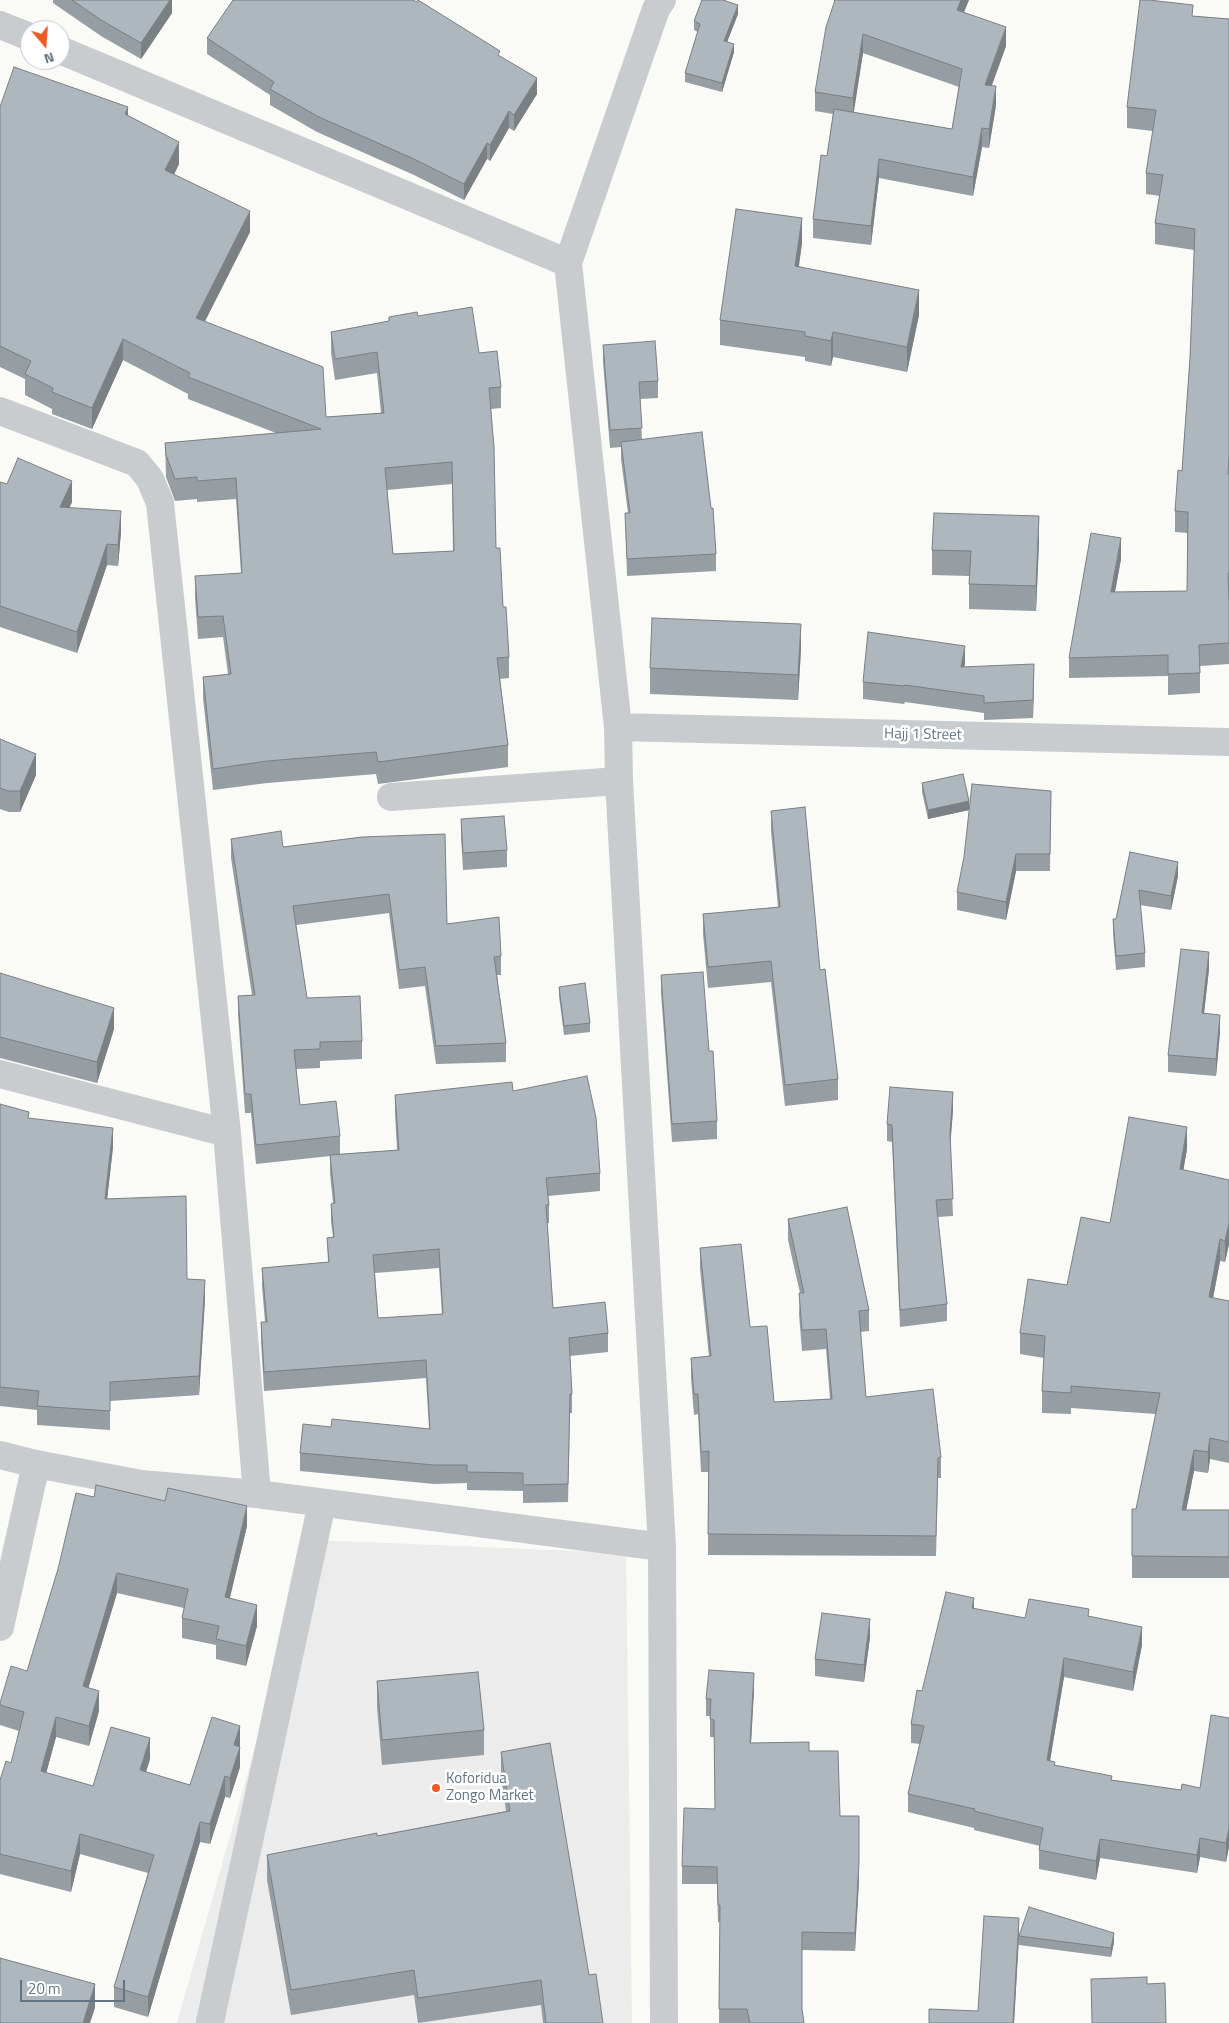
<!DOCTYPE html>
<html>
<head>
<meta charset="utf-8">
<style>
	body { margin:0 }
	#map { position:relative; width:1229px; height:2023px; overflow:hidden; background:#fafaf7; font-family:"Titillium Web",sans-serif }
	canvas { display:block }
	.north { position:absolute; left:20px; top:20px; width:50px; height:50px; box-sizing:border-box; background:#fff; border:1px solid #c1c8ce; border-radius:50%; rotate:162deg; font-size:14px; font-weight:700; line-height:20px; text-align:center; color:#637584 }
	.north::after { content:''; display:block; margin:auto; width:18px; height:22px; background:#ee5823; clip-path:polygon(50% 0,100% 100%,50% 72%,0 100%) }
	.scale { position:absolute; left:20px; top:1980px; width:105px; height:22px; box-sizing:border-box; border:2px solid #637584; border-top:0; padding-left:6px; font-size:15px; line-height:18px; white-space:nowrap; color:#637584; -webkit-text-stroke:4px #fff; paint-order:stroke }
</style>
</head>
<body>
<div id="map">
<canvas width="1229" height="2023"></canvas>
<div class="north">N</div>
<div class="scale">20 m</div>
</div>
<script>
const c = document.querySelector('canvas').getContext('2d');
c.lineJoin = 'round';
function paint(path, color) { c.fillStyle = color; c.fill(path, 'evenodd'); }
const toPath = rows => new Path2D(rows.map(r => 'M' + r).join(''));
function trace(path, color, width, dash) { c.strokeStyle = color; c.lineWidth = width; c.lineCap = dash ? 'butt' : 'round'; c.setLineDash(dash || []); c.stroke(path); }
function drawText(font, color, halo, rows, align = 'center') {
  c.font = font + ' "Titillium Web",sans-serif'; c.lineWidth = 5; c.setLineDash([]); c.textBaseline = 'middle'; c.strokeStyle = halo; c.fillStyle = color; for (const [text, x, y, turn = 0] of rows) {
    c.save(); c.translate(x, y); c.rotate((+turn || 0) * Math.PI / 180); c.textAlign = isNaN(turn) ? turn : align; if (halo) c.strokeText(text, 0, 0); c.fillText(text, 0, 0); c.restore();
  }
}
const built = toPath([
	[314,1540,626,1553,632,2023,177,2023]
]);
const minor = toPath([
	[662,0,656,9,568,263,618,727,619,781,662,1547,664,2023],
	[0,25,30,37],
	[60,50,568,263],
	[0,411,137,463,150,479,160,503,227,1133,257,1494],
	[618,727,1229,742],
	[391,797,619,781],
	[0,1074,227,1133],
	[0,1455,36,1464,141,1484,257,1494,662,1547],
	[0,1627,36,1464],
	[210,2022,322,1503]
]);
const wall = toPath([
	[53,0,172,0,172,13,141,59,101,36,53,3],
	[835,0,969,0,964,12,1006,46,992,85,996,105,989,148,982,147,973,196,879,178,871,245,813,238,813,219,827,156,833,114,815,111,815,92],
	[863,53,959,87,952,129,853,112],
	[738,14,727,42,734,52,722,92,685,82,685,73,698,32,694,30,694,21],
	[1193,16,1229,19,1229,664,1200,666,1200,693,1168,695,1168,676,1069,678,1069,658,1121,559,1115,592,1187,591,1187,533,1175,532,1175,511,1182,471,1190,358,1194,250,1155,244,1155,223,1160,196,1146,194,1146,173,1153,131,1127,128,1127,107],
	[207,38,500,56,537,94,514,131,509,128,490,161,487,159,464,200,414,175,317,132,270,105,270,95,207,54],
	[0,107,128,116,179,164,174,175,250,232,205,321,326,417,381,413,377,373,335,380,331,353,331,332,389,321,389,317,418,316,479,353,501,387,501,408,491,409,496,548,509,657,509,678,500,679,508,745,508,767,378,784,376,774,267,783,213,790,203,698,203,677,228,674,223,637,198,639,195,598,195,576,241,573,236,499,197,502,197,499,175,501,166,477,165,443,276,433,188,399,188,394,123,360,92,429,52,414,52,409,25,395,25,379,0,367],
	[452,484,453,551,393,554,387,490],
	[802,243,799,266,919,315,907,372,833,357,831,366,805,361,805,357,720,345,720,320],
	[603,345,658,381,658,398,640,399,642,440,716,554,716,571,627,576,625,513,628,513,621,459,621,447,610,448,603,362],
	[0,482,72,502,69,508,121,532,118,566,107,565,77,653,0,627],
	[1039,542,1036,611,969,609,969,576,932,575,932,550],
	[801,649,798,700,650,694,650,668],
	[965,663,964,667,1034,681,1033,718,984,720,984,713,905,702,904,704,863,699,863,682],
	[0,739,36,775,20,812,9,812,0,809],
	[922,783,969,810,928,819,922,792],
	[1051,791,1050,871,1016,871,1006,920,957,910,957,892],
	[771,811,820,970,838,1079,838,1100,785,1106,771,982,708,988,703,934,703,914,778,907,771,831],
	[461,819,507,850,507,867,463,870,461,837],
	[362,837,447,924,501,956,501,975,497,975,506,1043,506,1062,436,1064,425,986,399,989,389,913,296,925,307,998,362,1041,362,1059,320,1061,320,1068,296,1069,300,1105,340,1136,340,1154,397,1150,395,1113,395,1095,513,1091,600,1173,600,1191,548,1196,549,1205,549,1223,547,1223,553,1308,608,1333,608,1352,570,1356,572,1394,572,1413,570,1413,568,1502,523,1503,523,1491,467,1490,467,1483,434,1484,300,1471,300,1453,331,1427,429,1429,426,1378,264,1391,261,1340,261,1322,265,1322,262,1286,262,1268,328,1262,327,1238,333,1237,331,1222,331,1204,333,1203,330,1173,330,1156,256,1164,251,1113,245,1113,238,1015,238,996,252,995,231,858,231,839,283,847],
	[439,1268,442,1314,378,1318,375,1273],
	[1130,852,1178,876,1171,910,1140,905,1145,953,1145,967,1116,970,1113,933,1113,919,1116,919],
	[1209,969,1204,1013,1220,1032,1216,1076,1168,1072,1168,1055],
	[0,973,114,1029,97,1083,0,1058],
	[661,975,709,1051,717,1121,717,1139,672,1142,661,993],
	[559,987,590,1023,590,1032,564,1035,559,996],
	[0,1104,29,1118,113,1147,107,1199,187,1279,205,1299,199,1395,110,1401,110,1430,37,1425,37,1410,0,1406],
	[953,1110,950,1143,953,1216,937,1217,947,1304,947,1321,900,1327,892,1142,887,1141,887,1124],
	[1187,1149,1183,1170,1229,1180,1229,1244,1225,1262,1220,1261,1213,1298,1229,1301,1229,1463,1210,1459,1208,1473,1194,1471,1186,1510,1229,1510,1229,1578,1132,1578,1132,1509,1136,1509,1156,1414,1071,1408,1071,1414,1042,1413,1042,1391,1044,1358,1020,1354,1020,1333,1067,1285,1110,1223],
	[788,1219,869,1310,869,1331,860,1332,866,1397,941,1457,941,1478,938,1478,936,1556,708,1555,708,1472,701,1472,698,1414,694,1415,691,1378,691,1358,709,1357,700,1269,700,1248,750,1327,774,1402,830,1399,826,1349,802,1351,799,1314,800,1293,788,1240],
	[94,1497,247,1526,230,1598,257,1626,246,1666,216,1659,216,1645,182,1638,182,1618,184,1608,117,1593,88,1688,99,1711,89,1746,56,1737,46,1773,93,1786,150,1759,146,1772,190,1785,240,1726,240,1767,230,1798,225,1797,210,1844,200,1842,148,2017,114,2007,114,1987,148,1873,80,1854,71,1892,0,1874,0,1780,11,1763,19,1731,0,1725,0,1703,27,1671],
	[974,1609,1025,1618,1089,1616,1142,1645,1133,1691,1064,1677,1050,1760,1055,1765,1112,1780,1181,1790,1200,1788,1229,1718,1229,1847,1226,1862,1200,1857,1197,1873,1100,1858,1096,1880,1039,1869,1039,1850,1040,1846,974,1830,974,1828,908,1812,908,1794,920,1744,911,1743,911,1724,922,1691],
	[870,1637,864,1682,815,1676,815,1659],
	[377,1681,484,1730,484,1755,382,1765,377,1707],
	[754,1690,751,1743,809,1751,840,1816,859,1880,855,1951,802,1950,802,2009,804,2023,719,2023,720,1922,718,1922,717,1884,682,1884,682,1866,715,1809,714,1737,710,1737,710,1716,706,1716,706,1699],
	[501,1752,589,1975,603,2023,543,2023,541,2005,418,2023,414,1995,291,2015,267,1880,267,1855,377,1836,506,1811,501,1777],
	[1019,1935,1114,1942,1111,1957,1019,1945,1019,1939,1014,2023,978,2011]
]);
const shadedWall = toPath([
	[170,0,172,0,172,13,141,59,141,43],
	[961,0,969,0,957,29,957,10],
	[738,5,738,14,724,50,724,41],
	[1006,27,1006,46,985,104,985,85],
	[863,34,863,53,853,118,853,98],
	[734,44,734,52,722,92,722,83],
	[537,78,537,94,514,131,514,115],
	[996,86,996,105,989,148,989,129],
	[128,107,128,129,125,114],
	[509,111,509,128,490,161,490,145],
	[982,128,982,147,973,196,973,177],
	[179,142,179,164,165,192,165,170],
	[487,143,487,159,464,200,464,184],
	[879,159,879,178,871,245,871,226],
	[250,211,250,232,196,339,196,318],
	[802,218,802,243,795,291,795,266],
	[919,290,919,315,907,372,907,347],
	[833,332,833,357,831,366,831,341],
	[123,339,123,360,92,429,92,408],
	[72,481,72,502,60,528,60,507],
	[121,511,121,532,118,566,118,545],
	[1039,516,1039,542,1036,611,1036,586],
	[1121,538,1121,559,1111,613,1111,592],
	[107,544,107,565,77,653,77,632],
	[801,624,801,649,798,700,798,675],
	[965,646,965,663,961,685,961,667],
	[1034,664,1034,681,1033,718,1033,700],
	[36,754,36,775,20,812,20,791],
	[969,801,969,810,928,819,928,810],
	[1016,854,1016,871,1006,920,1006,902],
	[1178,862,1178,876,1171,910,1171,896],
	[1209,952,1209,969,1202,1031,1202,1013],
	[114,1008,114,1029,97,1083,97,1062],
	[1220,1015,1220,1032,1216,1076,1216,1059],
	[953,1092,953,1110,950,1150,950,1133],
	[1187,1127,1187,1149,1180,1190,1180,1169],
	[113,1128,113,1147,105,1218,105,1199],
	[1229,1223,1229,1244,1225,1262,1225,1241],
	[1220,1239,1220,1261,1209,1319,1209,1297],
	[205,1280,205,1299,199,1395,199,1376],
	[1210,1438,1210,1459,1208,1473,1208,1452],
	[1194,1450,1194,1471,1182,1531,1182,1510],
	[247,1506,247,1526,225,1617,225,1597],
	[117,1573,117,1593,83,1706,83,1686],
	[974,1598,974,1617,972,1608],
	[257,1605,257,1626,246,1666,246,1646],
	[870,1619,870,1637,864,1682,864,1665],
	[1142,1627,1142,1645,1133,1691,1133,1672],
	[1064,1658,1064,1677,1047,1779,1047,1760],
	[754,1673,754,1690,750,1760,750,1743],
	[99,1691,99,1711,89,1746,89,1726],
	[56,1717,56,1737,41,1792,41,1771],
	[240,1726,240,1746,235,1761,240,1747,240,1767,230,1798,230,1778,234,1745],
	[150,1738,150,1759,140,1790,140,1770],
	[225,1776,225,1797,210,1844,210,1824],
	[200,1822,200,1842,148,2017,148,1997],
	[1229,1828,1229,1847,1226,1862,1226,1843],
	[80,1834,80,1854,71,1892,71,1871],
	[1200,1838,1200,1857,1197,1873,1197,1855],
	[1100,1839,1100,1858,1096,1880,1096,1861],
	[859,1862,859,1880,855,1951,855,1933],
	[1019,1918,1019,1933,1014,2023,1013,2023],
	[1114,1933,1114,1942,1111,1957,1111,1948],
	[95,1984,95,2008,90,2023,83,2023]
]);
const building = toPath([
	[72,0,170,0,141,43,101,20,72,0],
	[233,0,413,0,417,2,418,0,500,51,498,55,537,78,514,115,509,111,490,145,487,143,464,184,414,159,317,116,270,89,274,82,207,38,233,0],
	[702,0,723,0,738,5,724,41,734,44,722,83,685,73,700,24,694,21,702,0],
	[835,0,961,0,957,10,1006,27,985,85,996,86,989,129,982,128,973,177,879,159,871,226,813,219,821,155,827,156,834,109,952,129,962,69,863,34,853,98,815,92,826,27,835,0],
	[1140,0,1149,0,1193,5,1192,16,1229,19,1229,456,1228,474,1229,474,1229,573,1228,573,1229,601,1229,643,1199,645,1200,673,1168,674,1168,655,1069,658,1091,533,1121,538,1111,592,1187,591,1188,512,1175,511,1178,470,1182,471,1190,358,1195,229,1155,223,1163,175,1146,173,1156,110,1127,107,1140,0],
	[14,67,128,107,125,114,179,142,165,170,250,211,196,318,323,367,326,417,384,413,377,352,335,359,331,332,389,321,389,317,417,312,418,316,472,307,479,353,497,351,501,387,489,388,494,447,496,548,500,548,503,607,506,607,509,657,497,658,508,745,378,762,376,752,267,761,213,769,203,677,231,674,223,616,198,617,195,576,242,573,236,478,197,481,197,477,175,479,166,455,165,443,321,429,188,377,190,373,123,339,92,408,52,392,53,388,25,374,31,361,0,346,0,107,14,67],
	[452,462,454,551,393,554,385,468,452,462],
	[736,209,802,218,795,266,919,290,907,347,833,332,831,341,805,336,805,332,720,320,736,209],
	[655,341,658,381,639,382,642,428,610,430,603,345,655,341],
	[702,432,711,508,713,508,716,554,627,559,625,513,630,513,621,442,702,432],
	[18,458,72,481,60,507,121,511,118,545,107,544,77,632,0,606,0,482,7,484,18,458],
	[934,513,1039,516,1036,586,969,584,971,551,932,550,934,513],
	[652,618,801,624,798,675,650,668,652,618],
	[868,632,965,646,961,667,1034,664,1033,700,984,703,984,696,905,685,904,686,863,682,868,632],
	[0,739,36,754,20,791,9,791,0,788,0,739],
	[963,774,969,801,928,810,922,783,963,774],
	[972,784,1051,791,1050,854,1016,854,1006,902,957,892,964,857,972,784],
	[805,807,820,970,825,969,838,1079,785,1085,771,961,708,967,703,914,780,907,771,811,805,807],
	[504,816,507,850,463,853,461,819,504,816],
	[281,831,283,847,362,837,445,834,447,924,499,917,501,956,494,957,506,1043,436,1046,425,967,399,970,389,894,293,906,307,998,360,996,362,1041,320,1042,320,1049,294,1050,300,1105,336,1101,340,1136,256,1145,251,1094,245,1094,238,996,255,995,231,839,281,831],
	[1130,852,1178,862,1171,896,1139,890,1145,953,1116,956,1113,919,1116,919,1130,852],
	[1181,949,1209,952,1202,1013,1220,1015,1216,1059,1168,1055,1181,949],
	[703,972,709,1051,713,1051,717,1121,672,1124,661,975,703,972],
	[0,973,114,1008,97,1062,0,1037,0,973],
	[585,983,590,1023,564,1026,559,987,585,983],
	[587,1076,596,1118,600,1173,546,1178,549,1205,546,1205,553,1308,605,1302,608,1333,569,1338,572,1394,570,1394,568,1484,523,1485,523,1473,467,1472,467,1465,434,1465,300,1453,303,1424,331,1427,332,1419,430,1429,426,1360,264,1372,261,1322,267,1322,262,1268,329,1262,327,1238,334,1237,331,1204,335,1203,330,1155,399,1150,395,1095,512,1082,513,1091,587,1076],
	[439,1249,443,1314,378,1318,373,1255,439,1249],
	[890,1087,953,1092,950,1133,953,1199,936,1200,947,1304,900,1310,892,1125,887,1124,890,1087],
	[0,1104,29,1112,28,1118,113,1128,105,1199,186,1196,187,1279,205,1280,199,1376,110,1382,110,1411,37,1406,39,1391,0,1387,0,1104],
	[1129,1117,1187,1127,1180,1169,1229,1180,1229,1223,1225,1241,1220,1239,1209,1297,1229,1301,1229,1442,1210,1438,1208,1452,1194,1450,1182,1510,1229,1510,1229,1557,1132,1556,1132,1509,1136,1509,1160,1393,1071,1386,1071,1393,1042,1391,1045,1336,1020,1333,1028,1279,1067,1285,1081,1217,1110,1223,1129,1117],
	[847,1207,869,1310,859,1311,866,1397,933,1389,941,1457,938,1458,936,1536,708,1534,709,1451,701,1452,698,1394,694,1394,691,1358,711,1356,700,1248,741,1244,750,1327,767,1326,774,1402,832,1399,826,1329,802,1330,799,1293,804,1293,788,1219,847,1207],
	[96,1485,165,1501,168,1488,247,1506,225,1597,257,1605,246,1646,216,1639,219,1626,182,1618,188,1589,117,1573,83,1686,99,1691,89,1726,56,1717,41,1771,93,1786,111,1727,150,1738,140,1770,190,1785,212,1717,240,1726,234,1745,240,1747,230,1778,225,1776,210,1824,200,1822,148,1997,114,1987,154,1855,80,1834,71,1871,0,1854,0,1780,6,1761,11,1763,24,1712,0,1705,0,1703,11,1666,27,1671,58,1569,76,1493,94,1497,96,1485],
	[946,1592,974,1598,972,1608,1025,1618,1029,1599,1089,1609,1088,1616,1142,1627,1133,1672,1064,1658,1047,1760,1055,1762,1054,1765,1112,1776,1111,1780,1181,1790,1182,1784,1200,1788,1211,1715,1229,1718,1229,1828,1226,1843,1200,1838,1197,1855,1100,1839,1096,1861,1039,1850,1043,1828,974,1811,975,1809,908,1794,924,1726,911,1724,917,1690,922,1691,946,1592],
	[822,1613,870,1619,864,1665,815,1659,822,1613],
	[709,1670,754,1673,750,1743,809,1742,809,1751,838,1751,840,1816,859,1816,859,1862,855,1933,802,1932,802,2009,804,2023,750,2023,747,2009,719,2009,720,1905,718,1905,717,1867,682,1866,684,1808,715,1809,714,1720,710,1719,711,1699,706,1699,709,1670],
	[478,1672,484,1730,382,1740,377,1681,478,1672],
	[550,1743,589,1975,596,1974,603,2023,546,2023,541,1980,418,1998,414,1970,291,1990,267,1855,377,1833,377,1836,510,1811,501,1752,550,1743],
	[1029,1907,1114,1933,1111,1948,1019,1936,1029,1907],
	[984,1916,1019,1918,1013,2023,929,2023,929,2009,978,2011,984,1916],
	[0,1958,95,1984,83,2023,0,2023,0,1958],
	[1147,1977,1147,1984,1165,1983,1166,2023,1092,2023,1091,1979,1147,1977]
]);
const markers = [
	[436,1788,5,"#ee5823"]
];
const streetNames = [
	["Hajj 1 Street",923,735,1]
];
const poiNames = [
	["Koforidua",446,1779],
	["Zongo Market",446,1796]
];
paint(built, '#ebeceb');
trace(minor, '#c8cccf', 28);
paint(wall, '#969da3');
paint(shadedWall, '#7a8084');
paint(building, '#aeb7bd');
trace(building, '#7a8084', 1);
for (const [x, y, r, color] of markers) { const dot = new Path2D(); dot.arc(x, y, r, 0, 2 * Math.PI); c.fillStyle = color; c.fill(dot); trace(dot, '#fff', 2); }
drawText('15px', '#637584', '#fff', streetNames);
drawText('15px', '#637584', '#fff', poiNames, 'left');
</script>
</body>
</html>
